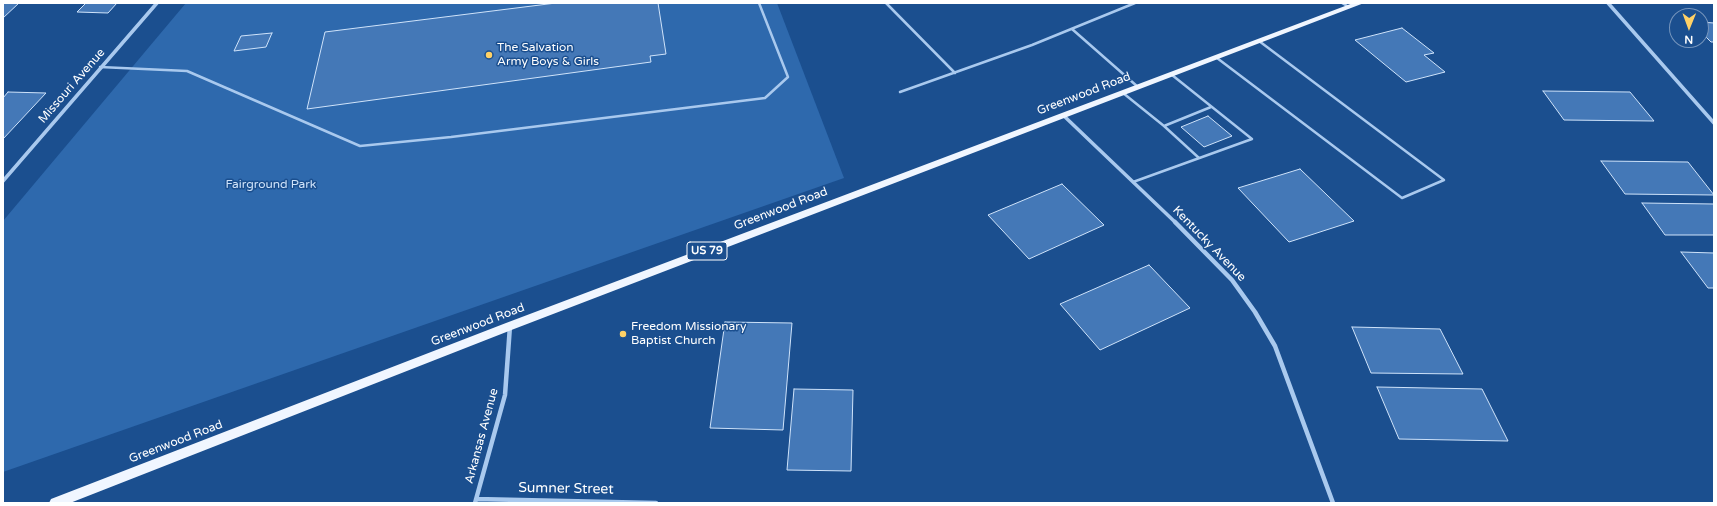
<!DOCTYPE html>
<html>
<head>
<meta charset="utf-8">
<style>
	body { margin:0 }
	#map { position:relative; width:1717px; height:506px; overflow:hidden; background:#1b4f8f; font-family:"Varela Round",sans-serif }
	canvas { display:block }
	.frame { position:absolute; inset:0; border:4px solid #fff; pointer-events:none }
	.north { position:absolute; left:1669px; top:8px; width:40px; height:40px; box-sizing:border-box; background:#1b4f8f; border:1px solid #7695bc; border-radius:50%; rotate:181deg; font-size:11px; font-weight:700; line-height:16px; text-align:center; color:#fff }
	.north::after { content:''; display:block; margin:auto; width:14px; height:18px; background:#ffd166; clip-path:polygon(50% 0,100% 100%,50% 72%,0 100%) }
</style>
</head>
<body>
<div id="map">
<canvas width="1717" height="506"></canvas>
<div class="frame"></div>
<div class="north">N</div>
</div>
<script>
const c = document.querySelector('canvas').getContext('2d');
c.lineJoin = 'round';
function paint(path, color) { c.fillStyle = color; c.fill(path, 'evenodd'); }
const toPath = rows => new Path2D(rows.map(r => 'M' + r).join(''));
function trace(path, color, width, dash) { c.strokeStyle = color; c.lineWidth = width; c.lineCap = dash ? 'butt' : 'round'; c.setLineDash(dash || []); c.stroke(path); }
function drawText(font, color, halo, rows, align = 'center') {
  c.font = font + ' "Varela Round",sans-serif'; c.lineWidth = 3; c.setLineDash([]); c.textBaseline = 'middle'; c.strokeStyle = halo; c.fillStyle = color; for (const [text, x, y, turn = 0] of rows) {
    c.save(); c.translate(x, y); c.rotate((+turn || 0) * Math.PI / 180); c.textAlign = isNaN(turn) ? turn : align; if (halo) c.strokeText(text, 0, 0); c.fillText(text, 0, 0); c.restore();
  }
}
const green = toPath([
	[186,3,777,3,844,178,3,472,3,221]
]);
const building = toPath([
	[3,3,19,3,3,18,3,3],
	[86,3,117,3,108,13,77,12,86,3],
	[556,3,658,3,666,54,650,56,651,62,307,109,325,32,556,3],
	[1701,22,1714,23,1714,42,1711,42,1701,32,1701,22],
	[1402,28,1434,53,1424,55,1445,72,1406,82,1355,40,1402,28],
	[272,33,266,47,234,51,241,36,272,33],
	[1543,91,1630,92,1654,121,1564,120,1543,91],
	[8,92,46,93,3,139,3,98,8,92],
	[1208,116,1232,136,1204,147,1181,127,1208,116],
	[1601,161,1688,162,1714,195,1625,194,1601,161],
	[1300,169,1354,221,1289,242,1238,188,1300,169],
	[1062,184,1104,225,1029,259,988,215,1062,184],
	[1642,203,1714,204,1714,235,1665,235,1642,203],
	[1681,252,1714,253,1714,288,1708,288,1681,252],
	[1149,265,1190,308,1100,350,1060,304,1149,265],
	[725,322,792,323,783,430,710,428,725,322],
	[1352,327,1440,329,1463,374,1371,373,1352,327],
	[1377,387,1482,389,1508,441,1399,439,1377,387],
	[794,389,853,390,851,471,787,470,794,389]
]);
const service = toPath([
	[886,3,955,73],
	[1342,3,1349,7],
	[1072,29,1138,87],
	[1217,58,1402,198,1444,180,1259,41],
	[100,67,187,71,360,146,451,137,765,98,788,77,759,3],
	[900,92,1032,45,1135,3],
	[1123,93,1164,126,1211,107],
	[1164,126,1199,158],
	[1133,182,1252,139,1172,75]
]);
const minorFar1 = toPath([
	[1608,3,1714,123],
	[1064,116,1176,223],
	[3,181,157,3]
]);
const minor = toPath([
	[1175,222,1232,280,1255,312,1275,346,1333,503],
	[476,499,656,503],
	[475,503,505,395,510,326]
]);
const primary = toPath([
	[1353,3,1364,3,514,329,70,503,49,503,51,499,506,323,1353,3]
]);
const markers = [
	[489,55,4,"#ffd166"],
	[623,334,4,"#ffd166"]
];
const shields = [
	[707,251,40]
];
const shieldNames = [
	["US 79",707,251]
];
const poiNames = [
	["The Salvation",497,48],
	["Army Boys & Girls",497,62],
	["Freedom Missionary",631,327],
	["Baptist Church",631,341]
];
const streetNames = [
	["Missouri Avenue",72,86,-49],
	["Greenwood Road",1084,94,-21],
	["Greenwood Road",781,209,-21],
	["Kentucky Avenue",1209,244,46],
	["Greenwood Road",478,325,-21],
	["Arkansas Avenue",482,436,-75],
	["Greenwood Road",176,442,-21]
];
const parkNames = [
	["Fairground Park",271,185]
];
const nearStreetnames = [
	["Sumner Street",566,489,1]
];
paint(green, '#2e69ad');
paint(building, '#4478b7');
trace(building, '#cfe3fa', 1);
trace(service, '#a9c9ee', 2.5);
trace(minorFar1, '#a9c9ee', 3.5);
trace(minor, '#a9c9ee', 4.5);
paint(primary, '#f0f6ff');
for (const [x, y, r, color] of markers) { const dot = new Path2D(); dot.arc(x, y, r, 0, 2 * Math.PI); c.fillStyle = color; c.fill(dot); trace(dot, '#1b4f8f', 1.5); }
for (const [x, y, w] of shields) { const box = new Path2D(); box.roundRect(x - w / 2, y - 9, w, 18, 3); c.fillStyle = '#1b4f8f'; c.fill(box); trace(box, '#fff', 1); }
drawText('bold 11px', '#fff', null, shieldNames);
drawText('12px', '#fff', '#1b4f8f', poiNames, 'left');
drawText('12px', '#fff', '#1b4f8f', streetNames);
drawText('12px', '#cfe3fa', '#1b4f8f', parkNames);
drawText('14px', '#fff', '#1b4f8f', nearStreetnames);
</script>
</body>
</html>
